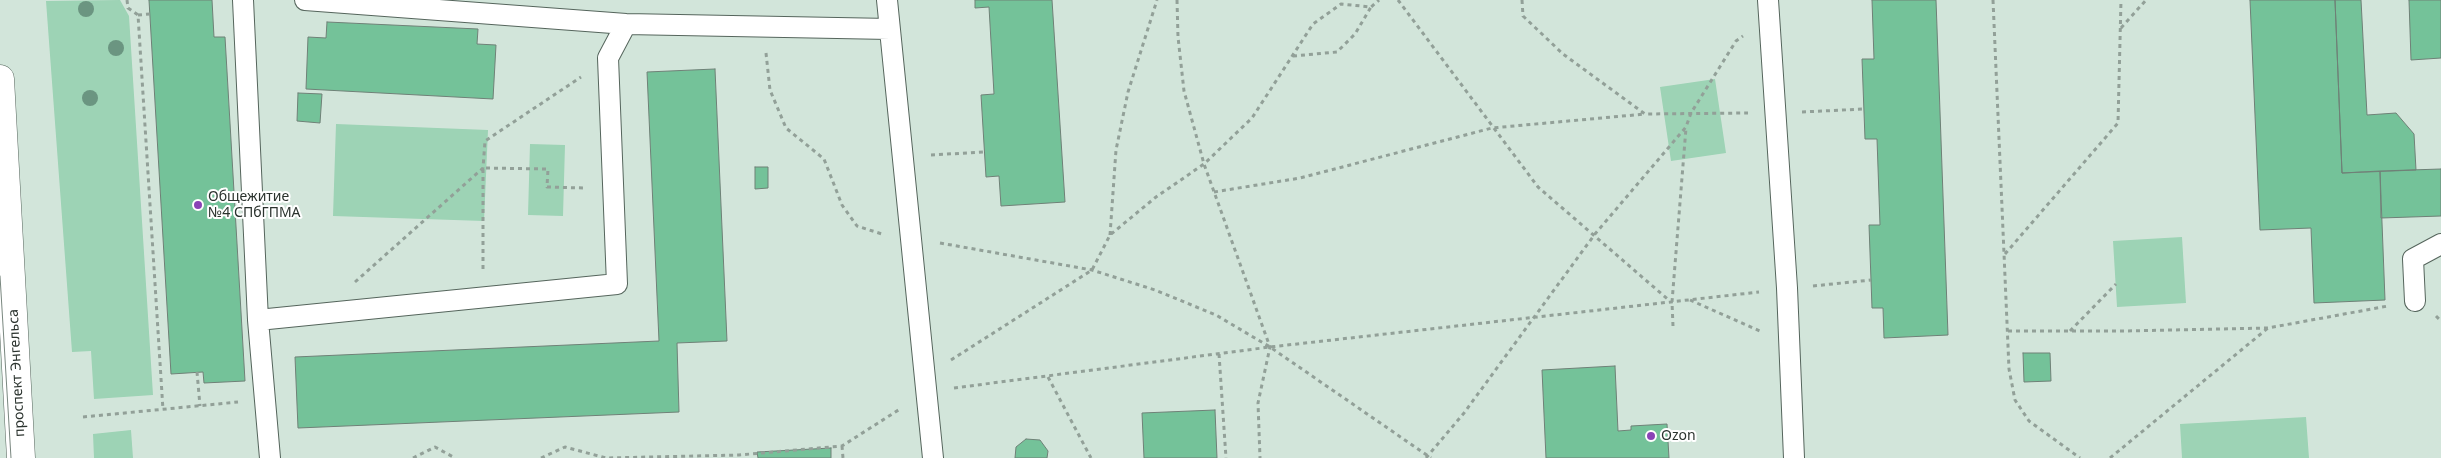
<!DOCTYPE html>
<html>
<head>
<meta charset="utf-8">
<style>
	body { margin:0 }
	canvas { display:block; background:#d2e5da }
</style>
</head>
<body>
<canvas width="2441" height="458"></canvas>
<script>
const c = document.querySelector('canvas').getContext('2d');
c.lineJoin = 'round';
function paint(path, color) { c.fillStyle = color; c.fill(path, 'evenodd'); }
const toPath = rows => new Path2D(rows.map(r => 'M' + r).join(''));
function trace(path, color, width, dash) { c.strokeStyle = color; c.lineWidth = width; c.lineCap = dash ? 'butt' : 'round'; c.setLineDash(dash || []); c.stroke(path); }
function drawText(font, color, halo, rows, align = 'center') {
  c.font = font + ' "Noto Sans",sans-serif'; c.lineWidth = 4; c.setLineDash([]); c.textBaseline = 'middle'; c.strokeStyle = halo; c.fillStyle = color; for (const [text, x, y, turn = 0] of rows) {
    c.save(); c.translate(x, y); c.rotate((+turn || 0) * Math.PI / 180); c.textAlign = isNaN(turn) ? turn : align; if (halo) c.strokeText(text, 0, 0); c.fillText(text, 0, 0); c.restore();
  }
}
const green = toPath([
	[120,0,129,16,153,395,94,399,91,351,72,352,46,1],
	[1715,79,1726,153,1671,161,1660,87],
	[336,124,488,130,484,221,333,216],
	[530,144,565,145,563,216,528,215],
	[2182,237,2186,303,2117,307,2113,241],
	[2306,417,2309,458,2182,458,2180,424],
	[131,430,133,458,94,458,93,434]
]);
const building = toPath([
	[149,0,212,0,214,37,225,37,245,381,204,383,203,372,171,374,149,0],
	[975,0,1052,0,1065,202,1001,206,999,176,986,177,981,95,994,94,989,7,975,8,975,0],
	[1872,0,1936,0,1948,335,1884,338,1883,308,1872,308,1869,225,1880,225,1877,139,1865,139,1862,59,1874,59,1872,0],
	[2250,0,2335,0,2342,173,2380,171,2385,300,2314,303,2311,228,2260,230,2250,0],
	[2335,0,2361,0,2367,115,2396,113,2414,134,2416,170,2342,173,2335,0],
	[2409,0,2441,0,2441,58,2411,60,2409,0],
	[327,22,478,29,477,44,496,45,493,99,306,89,308,37,326,38,327,22],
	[715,69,727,341,677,343,679,412,298,428,295,357,659,341,647,72,715,69],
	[298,93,322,94,320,123,297,121,298,93],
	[755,167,768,167,768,188,755,189,755,167],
	[2441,169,2441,216,2381,218,2380,171,2441,169],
	[2023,353,2050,353,2051,381,2024,382,2023,353],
	[1615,366,1618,431,1631,430,1631,426,1667,424,1669,458,1546,458,1542,370,1615,366],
	[1215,410,1217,458,1144,458,1142,413,1215,410],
	[1026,439,1040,440,1048,451,1047,458,1015,458,1016,447,1026,439],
	[831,448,831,458,758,458,757,452,831,448]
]);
const path = toPath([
	[127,0,128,8,138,15,163,410],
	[1177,0,1178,37,1184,91,1204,164,1270,347,1258,403,1260,458],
	[1398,0,1538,187,1671,302],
	[1522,0,1523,16,1563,54,1645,114,1748,113],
	[1993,0,2009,369,2015,400,2029,421,2080,458],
	[138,15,150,14],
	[2121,28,2146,0],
	[766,53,770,90,786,128,824,159,842,205,857,226,882,234],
	[1293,56,1337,52,1355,34,1371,7],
	[1802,112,1864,109],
	[931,155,984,152],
	[1214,192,1300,178,1492,128,1645,114],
	[1110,235,1116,150,1128,92,1157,0],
	[940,243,1092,270,1155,290,1216,315,1270,347,1431,458],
	[2005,254,2118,123,2121,0],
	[483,269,483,168,548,169,547,187,585,188],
	[355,282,483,168,485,141,581,77],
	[1813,286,1871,280],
	[1690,300,1762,332],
	[2436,316,2441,321],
	[1673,326,1672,302,1686,128],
	[2008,331,2125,331,2268,328,2388,306],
	[2070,331,2116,284],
	[1219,354,1226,458],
	[951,360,1092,270,1110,235,1156,197,1204,164,1252,118,1313,24,1341,4,1371,7,1379,0],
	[197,372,200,406],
	[1048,377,1091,458],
	[954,388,1270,347,1759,292],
	[83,417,238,402],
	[842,446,843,458],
	[413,458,435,447,455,458],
	[541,458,565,447,606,458,739,455,842,446,900,409],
	[1426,458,1464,413,1595,234,1686,127,1691,113,1736,41,1743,36],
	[2110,458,2268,328]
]);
const lane = toPath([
	[243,0,258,320,270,458],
	[305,0,626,24,890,29],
	[887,0,933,458],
	[1768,0,1787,288,1794,458],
	[2415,301,2413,259,2441,244],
	[258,320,617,284,608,58,626,24]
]);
const primary = toPath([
	[0,79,21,458]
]);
const tram = toPath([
	[0,276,11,458]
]);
const trees = [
	[86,9],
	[116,48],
	[90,98]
];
const markers = [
	[198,205,5,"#8a43b6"],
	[1651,436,5,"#8a43b6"]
];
const poiNames = [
	["Общежитие",208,197],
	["№4 СПбГПМА",208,213],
	["Ozon",1661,436]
];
const streetNames = [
	["проспект Энгельса",17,373,-93]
];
paint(green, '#9dd3b5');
paint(building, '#74c299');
trace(building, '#6f8177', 1);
trace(lane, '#55655c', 22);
trace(primary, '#55655c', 29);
trace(path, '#92a098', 3, [4, 4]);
trace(lane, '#fff', 20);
trace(primary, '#fff', 28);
trace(tram, '#79877f', 1);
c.fillStyle = '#6b9581';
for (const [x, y] of trees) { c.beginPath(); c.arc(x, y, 8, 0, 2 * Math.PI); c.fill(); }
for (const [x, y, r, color] of markers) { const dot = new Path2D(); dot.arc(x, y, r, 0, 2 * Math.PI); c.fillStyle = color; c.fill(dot); trace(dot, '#fff', 2); }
drawText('14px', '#2b332e', '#fff', poiNames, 'left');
drawText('14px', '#2b332e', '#fff', streetNames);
</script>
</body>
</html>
